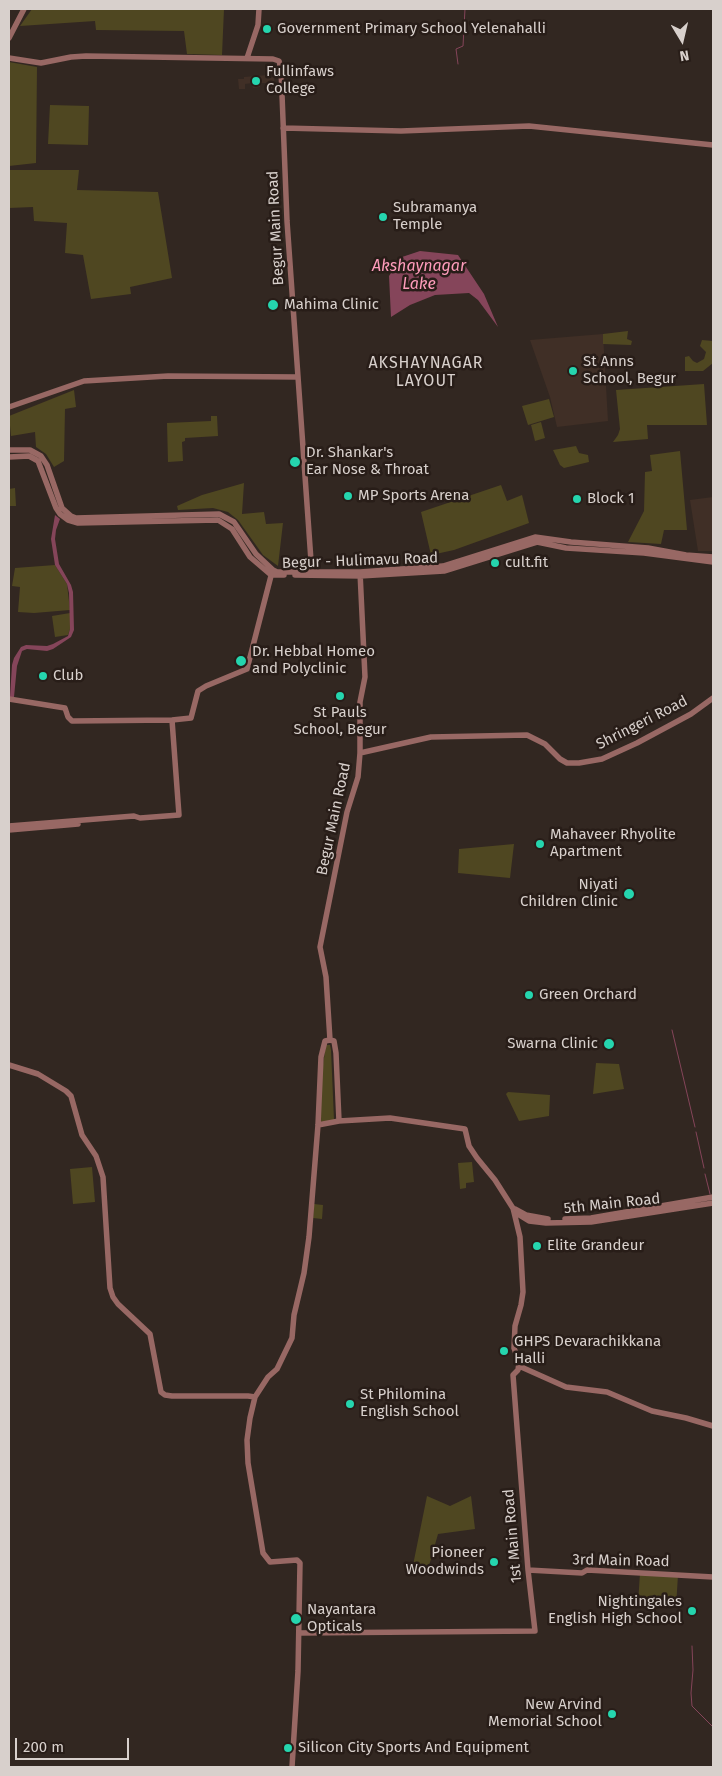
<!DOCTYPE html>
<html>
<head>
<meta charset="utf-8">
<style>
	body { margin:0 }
	#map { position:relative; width:722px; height:1776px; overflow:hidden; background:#322721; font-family:"Fira Sans",sans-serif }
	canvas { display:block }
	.frame { position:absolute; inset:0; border:10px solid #d8d0cc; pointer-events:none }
	.north { position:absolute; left:657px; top:15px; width:50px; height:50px; -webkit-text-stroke:4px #281d18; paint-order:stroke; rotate:171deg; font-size:14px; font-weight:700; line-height:20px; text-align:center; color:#d8d0cc }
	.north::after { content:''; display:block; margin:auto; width:18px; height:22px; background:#d8d0cc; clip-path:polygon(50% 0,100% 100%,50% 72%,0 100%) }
	.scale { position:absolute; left:15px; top:1738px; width:114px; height:22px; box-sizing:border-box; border:2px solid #d8d0cc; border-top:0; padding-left:6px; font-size:15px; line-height:18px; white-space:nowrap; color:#d8d0cc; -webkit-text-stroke:4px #281d18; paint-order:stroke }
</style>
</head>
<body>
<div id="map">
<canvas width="722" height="1776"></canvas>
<div class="frame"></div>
<div class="north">N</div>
<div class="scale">200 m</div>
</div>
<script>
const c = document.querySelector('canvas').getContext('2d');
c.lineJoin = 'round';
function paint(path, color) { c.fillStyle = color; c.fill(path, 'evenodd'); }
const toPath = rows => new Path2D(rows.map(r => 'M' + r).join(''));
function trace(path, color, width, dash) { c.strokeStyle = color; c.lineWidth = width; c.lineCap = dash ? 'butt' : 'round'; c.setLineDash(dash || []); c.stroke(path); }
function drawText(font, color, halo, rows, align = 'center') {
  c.font = font + ' "Fira Sans",sans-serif'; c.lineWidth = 5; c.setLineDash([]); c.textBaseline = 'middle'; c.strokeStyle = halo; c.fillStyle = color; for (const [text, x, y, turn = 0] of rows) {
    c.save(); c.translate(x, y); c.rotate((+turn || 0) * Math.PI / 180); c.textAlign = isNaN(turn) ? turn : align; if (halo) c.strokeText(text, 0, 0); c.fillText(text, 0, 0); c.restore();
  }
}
const built = toPath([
	[268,75,269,78,274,77,275,88,268,88,268,83,260,83,260,87,253,88,252,83,245,84,245,89,239,89,238,79,244,79,244,77],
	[603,334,608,421,557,427,550,397,530,340],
	[713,497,713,551,698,551,690,500]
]);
const green = toPath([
	[32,9,224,9,222,55,187,54,184,31,96,30,95,21,20,26],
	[9,62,37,67,36,163,9,166],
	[50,105,89,106,88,145,48,144],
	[9,170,79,170,77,190,158,192,172,278,130,287,131,294,91,299,83,255,65,253,67,223,34,221,33,207,9,208],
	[628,331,627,339,632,341,631,345,603,344,603,334],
	[702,340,713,341,713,363,703,371,685,371,685,357,689,356,693,361,697,363,704,359,706,352,700,346],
	[704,384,707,425,647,425,648,439,613,442,618,435,620,429,616,390],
	[74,390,76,407,65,409,64,461,54,467,46,454,36,447,35,432,11,436,9,416],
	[549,399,554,417,528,425,522,406],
	[211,416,217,416,218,436,185,438,185,441,182,442,183,461,168,462,167,423,211,421],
	[541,422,545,438,535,441,531,425],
	[576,446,579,453,588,455,589,462,564,468,560,465,553,450],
	[680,451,687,530,664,530,661,544,628,542,644,511,645,472,652,471,650,455],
	[244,483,242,514,264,512,266,524,283,523,278,566,263,555,238,520,228,512,213,508,178,510,177,506,202,495],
	[501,485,507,501,522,495,529,523,454,550,431,555,421,512],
	[15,488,16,506,9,506,9,489],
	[55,565,67,584,70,610,34,613,18,612,20,587,12,586,15,568],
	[70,613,70,629,68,635,55,637,52,616],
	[514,844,510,878,458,873,459,849],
	[326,1045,330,1045,331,1050,334,1120,319,1123,322,1071],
	[596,1063,619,1064,624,1089,593,1094],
	[508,1092,550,1095,549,1116,519,1121,506,1094],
	[472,1162,474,1182,466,1183,466,1188,460,1189,458,1163],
	[92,1167,95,1202,73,1204,70,1169],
	[314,1204,323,1205,322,1219,313,1218],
	[427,1496,450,1506,471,1496,475,1529,438,1534,427,1573,412,1570],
	[640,1573,678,1575,676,1607,638,1604]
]);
const water = toPath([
	[420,251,458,255,484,294,498,327,478,300,469,293,435,295,410,305,391,317,389,276,402,257],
	[55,515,60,519,56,530,55,539,59,564,71,585,73,592,74,630,71,637,53,649,47,651,27,649,22,651,17,666,14,697,10,697,12,665,14,658,21,647,26,645,47,646,53,644,68,636,70,629,69,593,67,584,55,565,51,539]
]);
const stream = toPath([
	[458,64,456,49,463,46,465,9],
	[672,1030,695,1127],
	[696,1132,704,1168],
	[705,1174,710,1194],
	[692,1646,693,1670,691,1693,692,1706,713,1727]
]);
const secondary = toPath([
	[9,38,24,9],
	[9,58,41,63,71,57,86,56,273,59,279,61,281,69,287,221,312,575],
	[247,58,258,25,259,9],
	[283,128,401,131,529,126,713,145],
	[9,407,84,381,168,376,298,377],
	[9,450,30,450,41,456,47,465,62,508,71,516,76,518,219,514,234,522,256,554,273,570,277,572,360,572,443,566,535,537,571,542,648,548,686,555,713,557],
	[9,457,29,456,38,461,56,508,60,514,68,520,78,523,218,520,232,529,250,557,271,575],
	[271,575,284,575],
	[295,575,360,576,444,571,537,542,566,548,644,553,713,562],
	[9,699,65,708,68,717,72,721,172,720,191,718,198,691,206,686,247,669,272,572],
	[360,753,431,737,527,735,545,744,560,759,567,763,579,763,602,759,637,743,691,714,713,698],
	[9,826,134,816,140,818,179,815,172,720],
	[9,830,78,824],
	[330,1040,326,977,320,947,347,812,358,777,360,753,360,702,365,677,360,572],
	[9,1065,38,1074,66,1091,71,1096,82,1135,96,1156,103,1177,110,1288,113,1297,118,1304,150,1334,161,1392,165,1395,172,1396,248,1396,255,1397],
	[318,1125,339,1121,390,1118,465,1129,469,1146,477,1158,495,1180,516,1213,529,1221,546,1223,591,1222,713,1203],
	[515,1209,526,1215,548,1219],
	[565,1219,591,1218,713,1197],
	[519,1366,566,1387,607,1392,652,1411,686,1418,713,1426],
	[528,1570,582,1573,587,1570,713,1577],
	[299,1633,535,1631,528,1570,513,1375,518,1370,519,1362,514,1348,515,1326,521,1305,523,1292,520,1237,513,1208],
	[292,1767,298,1671,300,1563,297,1560,270,1562,263,1553,248,1463,247,1440,250,1418,255,1397,268,1377,277,1369,292,1338,294,1315,304,1273,309,1237,318,1125,321,1057,325,1041,330,1040,334,1041,336,1053,339,1121]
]);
const markers = [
	[267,29,5,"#25d5ae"],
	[256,81,5,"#25d5ae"],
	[383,217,5,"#25d5ae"],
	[273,305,6,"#25d5ae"],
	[573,371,5,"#25d5ae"],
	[295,462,6,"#25d5ae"],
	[348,496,5,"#25d5ae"],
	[577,499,5,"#25d5ae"],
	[495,563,5,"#25d5ae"],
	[241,661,6,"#25d5ae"],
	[43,676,5,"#25d5ae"],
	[340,696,5,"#25d5ae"],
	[540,844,5,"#25d5ae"],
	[629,894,6,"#25d5ae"],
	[529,995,5,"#25d5ae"],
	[609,1044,6,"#25d5ae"],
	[537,1246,5,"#25d5ae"],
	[504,1351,5,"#25d5ae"],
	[350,1404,5,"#25d5ae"],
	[494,1562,5,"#25d5ae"],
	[692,1611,5,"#25d5ae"],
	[296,1619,6,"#25d5ae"],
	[612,1714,5,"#25d5ae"],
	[288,1748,5,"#25d5ae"]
];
const poiNames = [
	["Government Primary School Yelenahalli",277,29],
	["Fullinfaws",266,72],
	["College",266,89],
	["Subramanya",393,208],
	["Temple",393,225],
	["Mahima Clinic",284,305],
	["St Anns",583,362],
	["School, Begur",583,379],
	["Dr. Shankar's",306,453],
	["Ear Nose & Throat",306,470],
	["MP Sports Arena",358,496],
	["Block 1",587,499],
	["cult.fit",505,563],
	["Dr. Hebbal Homeo",252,652],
	["and Polyclinic",252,669],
	["Club",53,676],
	["St Pauls",340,713,"center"],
	["School, Begur",340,730,"center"],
	["Mahaveer Rhyolite",550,835],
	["Apartment",550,852],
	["Niyati",618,885,"right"],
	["Children Clinic",618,902,"right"],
	["Green Orchard",539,995],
	["Swarna Clinic",598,1044,"right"],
	["Elite Grandeur",547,1246],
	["GHPS Devarachikkana",514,1342],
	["Halli",514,1359],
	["St Philomina",360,1395],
	["English School",360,1412],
	["Pioneer",484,1553,"right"],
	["Woodwinds",484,1570,"right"],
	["Nightingales",682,1602,"right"],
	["English High School",682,1619,"right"],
	["Nayantara",307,1610],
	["Opticals",307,1627],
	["New Arvind",602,1705,"right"],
	["Memorial School",602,1722,"right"],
	["Silicon City Sports And Equipment",298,1748]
];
const streetNames = [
	["Begur Main Road",276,228,-93],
	["Begur - Hulimavu Road",360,561,-2],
	["Shringeri Road",642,723,-27],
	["Begur Main Road",334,819,-78],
	["5th Main Road",612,1204,-6],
	["1st Main Road",513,1536,-95],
	["3rd Main Road",621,1561,1]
];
const waterNames = [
	["Akshaynagar",419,267],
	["Lake",419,285]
];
const neighbourhoodNames = [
	["AKSHAYNAGAR",426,364],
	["LAYOUT",426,382]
];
paint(built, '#402f26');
paint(green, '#4f4721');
paint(water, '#85455a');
trace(stream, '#85455a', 1);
trace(secondary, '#986864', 5.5);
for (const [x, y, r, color] of markers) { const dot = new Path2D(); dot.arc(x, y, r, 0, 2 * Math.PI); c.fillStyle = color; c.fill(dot); trace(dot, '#281d18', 2); }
drawText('15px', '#d8d0cc', '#281d18', poiNames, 'left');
drawText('15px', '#d8d0cc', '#281d18', streetNames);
drawText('italic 16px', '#fe9cbb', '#281d18', waterNames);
c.letterSpacing = '1px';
drawText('16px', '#d8d0cc', '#281d18', neighbourhoodNames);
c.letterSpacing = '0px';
</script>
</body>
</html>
